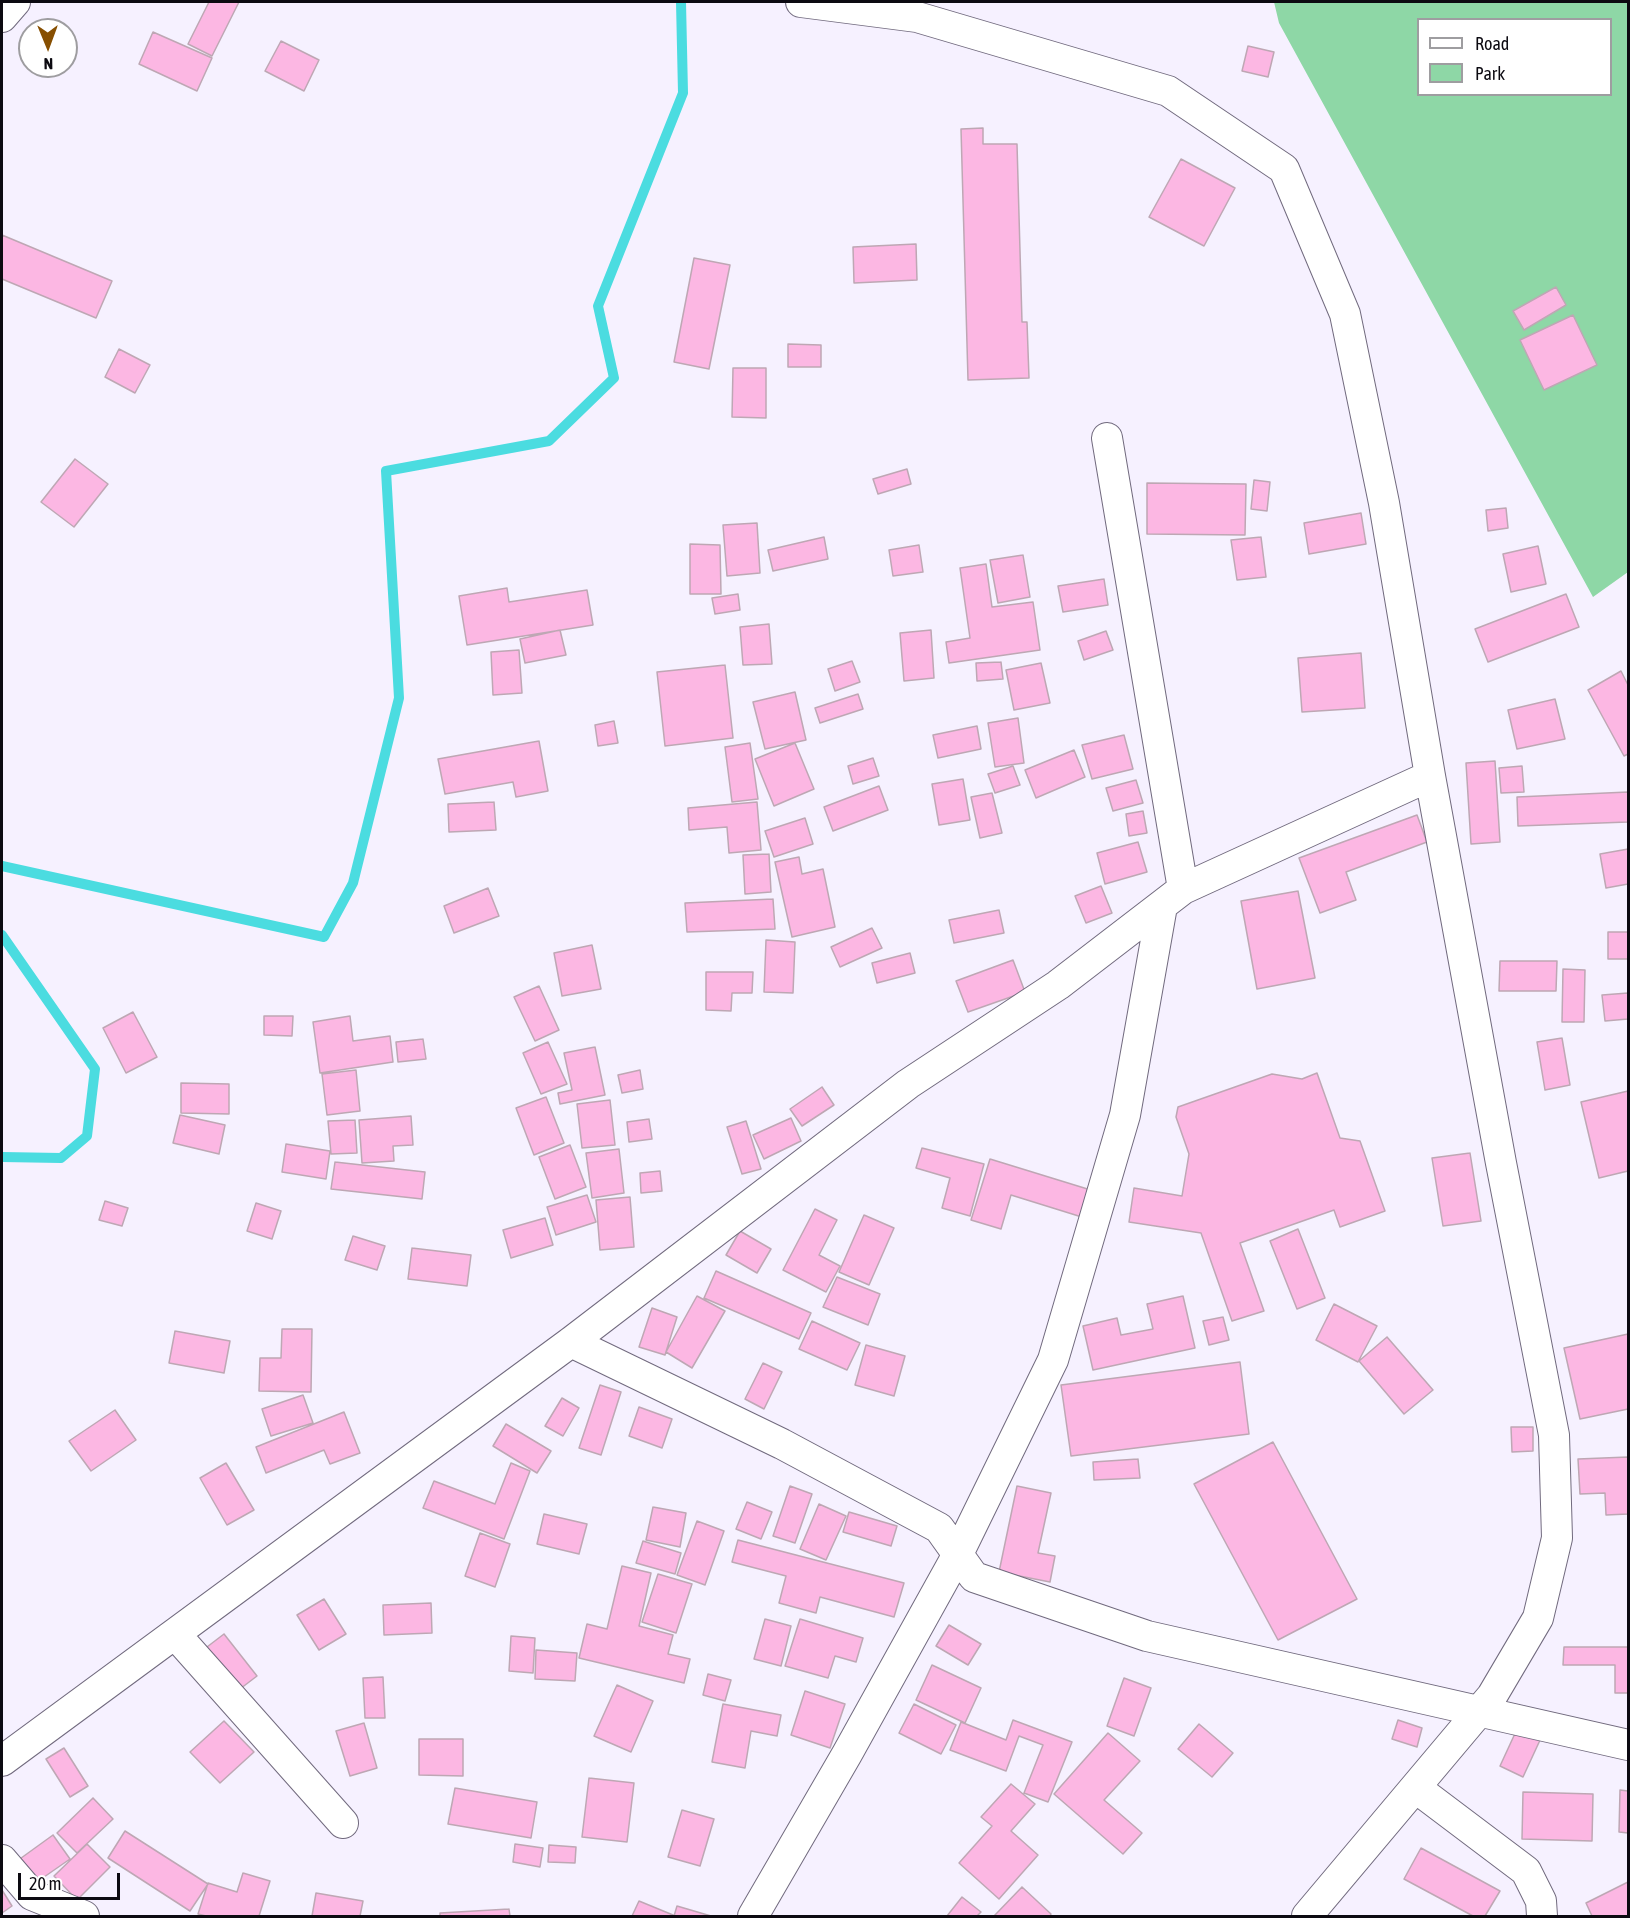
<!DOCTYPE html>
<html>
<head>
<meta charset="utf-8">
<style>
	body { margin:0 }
	#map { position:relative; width:1630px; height:1918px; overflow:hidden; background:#f6f1ff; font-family:"Asap Condensed",sans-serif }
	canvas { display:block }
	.frame { position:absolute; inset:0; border:3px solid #0c0a11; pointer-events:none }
	.legend { position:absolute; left:1417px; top:18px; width:195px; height:78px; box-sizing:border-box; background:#fff; border:2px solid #9e9da0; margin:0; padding:8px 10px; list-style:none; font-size:18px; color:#0c0a11 }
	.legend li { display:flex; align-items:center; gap:12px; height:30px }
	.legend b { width:30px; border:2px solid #9e9da0 }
	.north { position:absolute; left:18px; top:18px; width:60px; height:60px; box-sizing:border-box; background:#fff; border:2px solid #9e9da0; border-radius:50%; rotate:179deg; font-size:16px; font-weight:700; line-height:24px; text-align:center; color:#0c0a11 }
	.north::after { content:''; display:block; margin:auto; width:21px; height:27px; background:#874f01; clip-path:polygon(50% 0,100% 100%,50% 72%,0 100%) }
	.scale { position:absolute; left:18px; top:1873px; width:102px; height:27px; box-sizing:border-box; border:3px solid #0c0a11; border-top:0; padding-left:8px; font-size:18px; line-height:21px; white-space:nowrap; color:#0c0a11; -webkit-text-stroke:4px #fff; paint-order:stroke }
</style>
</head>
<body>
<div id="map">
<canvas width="1630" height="1918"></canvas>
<div class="frame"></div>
<ul class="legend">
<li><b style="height:8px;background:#fff"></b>Road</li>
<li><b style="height:16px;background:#8ed7a6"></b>Park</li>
</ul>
<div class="north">N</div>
<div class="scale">20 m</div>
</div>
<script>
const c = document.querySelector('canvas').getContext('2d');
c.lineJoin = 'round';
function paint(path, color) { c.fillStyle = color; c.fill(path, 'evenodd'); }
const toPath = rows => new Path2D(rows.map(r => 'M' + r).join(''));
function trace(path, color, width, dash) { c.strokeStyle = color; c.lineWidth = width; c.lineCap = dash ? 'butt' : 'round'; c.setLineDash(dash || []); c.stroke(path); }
const green = toPath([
	[1274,2,1628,2,1628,572,1593,597,1279,23],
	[1418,20,1610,20,1610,94,1418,94]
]);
const stream = toPath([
	[2,866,324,937,353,883,399,698,386,471,549,441,614,378,598,306,683,93,681,2],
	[2,935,95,1069,87,1136,61,1158,2,1157]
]);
const building = toPath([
	[209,2,239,2,212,56,188,44,209,2],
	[153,32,212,58,197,91,139,64,153,32],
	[281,41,319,60,304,91,265,71,281,41],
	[1248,46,1274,52,1268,77,1242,71,1248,46],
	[983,128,983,144,1017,144,1022,322,1027,322,1029,378,968,380,961,129,983,128],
	[1181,159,1235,188,1204,246,1149,217,1181,159],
	[2,235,112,281,96,318,2,279,2,235],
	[916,244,917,280,854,283,853,247,916,244],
	[694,258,730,265,709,369,674,362,694,258],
	[1556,287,1566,305,1524,330,1513,311,1556,287],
	[1573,315,1597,365,1544,390,1520,340,1573,315],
	[788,344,821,345,821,367,788,367,788,344],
	[119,349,150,365,135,393,105,377,119,349],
	[733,368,766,368,766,418,732,417,733,368],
	[75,459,108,484,74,527,41,502,75,459],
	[907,469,911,484,878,494,873,479,907,469],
	[1254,480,1270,482,1267,511,1251,509,1254,480],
	[1147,483,1246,484,1245,535,1147,534,1147,483],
	[1506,508,1508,528,1488,531,1486,510,1506,508],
	[1361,513,1366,544,1309,554,1304,523,1361,513],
	[757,523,760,573,727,576,723,525,757,523],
	[824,537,828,559,773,571,768,550,824,537],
	[1261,537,1266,577,1237,580,1231,540,1261,537],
	[690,544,720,545,721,594,690,594,690,544],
	[919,545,923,572,893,576,889,550,919,545],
	[1538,546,1546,584,1511,592,1503,554,1538,546],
	[1023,555,1030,597,998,603,990,560,1023,555],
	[986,564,992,607,1033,602,1040,650,949,663,946,642,970,638,960,568,986,564],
	[1104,579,1108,605,1063,612,1058,586,1104,579],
	[507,588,509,602,587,590,593,625,467,645,459,596,507,588],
	[738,594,740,610,715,614,712,598,738,594],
	[1566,594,1579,627,1488,662,1475,629,1566,594],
	[769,624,772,664,743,665,740,627,769,624],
	[560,630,566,655,525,663,520,639,560,630],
	[931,630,934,678,904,681,900,633,931,630],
	[1106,631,1113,650,1084,660,1078,641,1106,631],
	[519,650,522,693,493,695,491,652,519,650],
	[1361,653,1365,708,1302,712,1298,658,1361,653],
	[852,661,860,682,835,691,828,669,852,661],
	[1001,662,1003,679,977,681,976,663,1001,662],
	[1041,663,1050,703,1014,710,1006,670,1041,663],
	[725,665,733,738,665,746,657,672,725,665],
	[1621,671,1628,685,1628,754,1624,756,1588,690,1621,671],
	[795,692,806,740,765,749,753,702,795,692],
	[858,694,863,709,820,723,815,708,858,694],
	[1555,699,1565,739,1517,749,1508,710,1555,699],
	[1018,718,1024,763,995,767,988,723,1018,718],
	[614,721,618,743,598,746,595,725,614,721],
	[977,726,981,749,938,758,933,735,977,726],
	[1124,735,1133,769,1092,779,1082,745,1124,735],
	[539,741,548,791,516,797,513,782,445,794,438,759,539,741],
	[750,743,758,799,732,802,725,747,750,743],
	[795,743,814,789,774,806,755,759,795,743],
	[1074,750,1085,777,1036,798,1025,770,1074,750],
	[873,758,879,776,853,784,848,766,873,758],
	[1495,761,1500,842,1471,844,1466,763,1495,761],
	[1013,766,1020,785,995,793,988,774,1013,766],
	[1522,766,1524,792,1501,793,1499,768,1522,766],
	[963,779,970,820,939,825,932,784,963,779],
	[1136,780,1143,803,1113,811,1106,788,1136,780],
	[879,786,888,810,833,831,824,807,879,786],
	[1628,792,1628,822,1518,826,1517,797,1628,792],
	[992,793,1002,833,980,838,971,797,992,793],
	[494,802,496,830,449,832,448,804,494,802],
	[757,802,761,850,729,853,727,827,689,830,688,808,757,802],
	[1143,811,1147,833,1129,836,1126,814,1143,811],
	[1417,815,1427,842,1346,872,1356,900,1320,913,1299,858,1417,815],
	[805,818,813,844,774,857,765,831,805,818],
	[1138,842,1147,872,1105,884,1097,853,1138,842],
	[1628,849,1628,884,1606,888,1600,854,1628,849],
	[769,854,771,892,745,894,743,855,769,854],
	[799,857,802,874,823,869,835,927,792,937,775,862,799,857],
	[1101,886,1112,913,1086,923,1075,896,1101,886],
	[488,888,499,916,454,933,444,906,488,888],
	[1298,891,1315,978,1257,989,1241,901,1298,891],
	[773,899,775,929,687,932,685,903,773,899],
	[999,910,1004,933,954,943,949,920,999,910],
	[872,928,882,948,840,967,831,947,872,928],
	[1608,932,1628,932,1628,959,1608,959,1608,932],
	[766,940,795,942,793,993,764,992,766,940],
	[592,945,601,989,562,996,554,953,592,945],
	[910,953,915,973,877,983,872,963,910,953],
	[1013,960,1025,992,968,1012,956,981,1013,960],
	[1500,961,1557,961,1556,991,1499,991,1500,961],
	[1563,969,1585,970,1584,1022,1562,1022,1563,969],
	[706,972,753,972,752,993,732,993,731,1011,706,1010,706,972],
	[539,986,559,1030,535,1041,514,997,539,986],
	[1628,993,1628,1019,1605,1021,1602,995,1628,993],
	[133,1012,157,1057,126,1073,103,1028,133,1012],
	[264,1016,293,1016,292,1036,264,1035,264,1016],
	[350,1016,353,1041,390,1036,393,1062,320,1073,313,1022,350,1016],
	[1562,1038,1570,1085,1545,1090,1537,1042,1562,1038],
	[423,1039,426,1059,398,1062,396,1042,423,1039],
	[548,1042,567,1084,541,1094,523,1053,548,1042],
	[595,1047,605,1095,560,1104,558,1093,572,1090,564,1053,595,1047],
	[356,1070,360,1111,327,1115,322,1074,356,1070],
	[640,1070,643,1089,622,1093,618,1075,640,1070],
	[1317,1073,1340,1138,1360,1141,1385,1211,1340,1227,1334,1210,1240,1243,1264,1311,1232,1321,1201,1233,1129,1222,1134,1188,1182,1196,1189,1154,1176,1117,1178,1107,1272,1074,1302,1079,1317,1073],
	[181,1083,229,1084,229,1114,181,1113,181,1083],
	[822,1087,834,1105,802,1126,790,1109,822,1087],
	[1628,1091,1628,1171,1599,1178,1581,1102,1628,1091],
	[546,1097,564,1143,534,1155,516,1108,546,1097],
	[610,1100,615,1145,582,1148,577,1104,610,1100],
	[180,1115,225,1125,219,1154,173,1143,180,1115],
	[411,1116,413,1145,393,1146,394,1161,362,1163,359,1120,411,1116],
	[791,1118,801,1141,764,1159,753,1135,791,1118],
	[649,1119,652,1139,629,1142,627,1122,649,1119],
	[355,1120,357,1153,331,1154,328,1121,355,1120],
	[746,1121,761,1169,742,1174,727,1127,746,1121],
	[286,1144,330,1151,326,1179,282,1172,286,1144],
	[570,1145,586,1187,555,1199,539,1157,570,1145],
	[922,1148,984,1164,970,1216,942,1208,950,1178,916,1168,922,1148],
	[619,1149,624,1193,592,1198,586,1153,619,1149],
	[1470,1153,1481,1221,1443,1226,1432,1158,1470,1153],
	[990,1159,1094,1191,1085,1218,1011,1195,1001,1229,971,1220,990,1159],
	[335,1162,425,1172,422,1199,331,1189,335,1162],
	[660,1171,662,1191,641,1193,640,1173,660,1171],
	[587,1195,596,1222,556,1235,547,1207,587,1195],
	[630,1197,634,1247,600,1250,596,1200,630,1197],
	[105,1201,128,1208,122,1226,99,1220,105,1201],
	[256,1203,281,1211,272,1239,247,1231,256,1203],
	[815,1209,837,1220,819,1255,840,1266,826,1292,783,1270,815,1209],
	[864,1215,894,1228,869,1285,839,1272,864,1215],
	[545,1218,553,1245,511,1258,503,1230,545,1218],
	[1298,1229,1325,1298,1297,1309,1270,1241,1298,1229],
	[740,1231,771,1249,757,1273,726,1255,740,1231],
	[353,1236,385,1246,377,1270,345,1260,353,1236],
	[412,1248,471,1255,467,1286,408,1279,412,1248],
	[716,1271,811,1313,799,1339,704,1298,716,1271],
	[837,1277,880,1294,868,1325,823,1307,837,1277],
	[697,1296,725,1311,692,1368,666,1352,697,1296],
	[1183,1296,1195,1348,1093,1370,1083,1326,1117,1318,1121,1335,1153,1329,1147,1304,1183,1296],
	[1334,1304,1377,1326,1358,1362,1316,1340,1334,1304],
	[652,1308,677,1317,665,1355,639,1347,652,1308],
	[1223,1317,1229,1340,1209,1345,1203,1321,1223,1317],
	[812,1321,860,1343,847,1370,799,1349,812,1321],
	[282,1329,312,1329,311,1392,259,1391,260,1358,281,1358,282,1329],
	[175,1331,230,1341,224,1373,169,1363,175,1331],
	[1628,1334,1628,1409,1580,1419,1564,1348,1628,1334],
	[1387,1337,1433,1390,1404,1414,1359,1361,1387,1337],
	[866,1345,905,1356,894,1396,855,1385,866,1345],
	[1240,1362,1249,1434,1071,1456,1061,1385,1240,1362],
	[763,1363,782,1372,764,1409,745,1399,763,1363],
	[600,1385,621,1392,601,1455,579,1448,600,1385],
	[303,1395,313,1423,271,1436,262,1409,303,1395],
	[562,1398,579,1408,563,1436,545,1426,562,1398],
	[639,1407,672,1419,662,1448,629,1436,639,1407],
	[115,1410,136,1440,91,1471,69,1441,115,1410],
	[344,1412,360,1453,330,1464,324,1450,266,1473,256,1447,344,1412],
	[506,1424,551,1451,537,1473,493,1446,506,1424],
	[1511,1427,1533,1427,1533,1451,1512,1452,1511,1427],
	[1273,1442,1357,1599,1278,1640,1194,1484,1273,1442],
	[1628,1457,1628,1514,1606,1515,1605,1493,1580,1494,1578,1459,1628,1457],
	[1138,1459,1140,1478,1094,1480,1093,1462,1138,1459],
	[226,1463,254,1510,227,1525,200,1478,226,1463],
	[511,1463,530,1471,504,1539,423,1508,434,1481,495,1504,511,1463],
	[790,1486,812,1494,795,1543,773,1536,790,1486],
	[1017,1486,1051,1493,1038,1553,1055,1556,1050,1582,999,1572,1017,1486],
	[747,1502,772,1512,761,1539,736,1529,747,1502],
	[819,1504,846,1516,826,1560,800,1549,819,1504],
	[653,1507,686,1513,680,1547,646,1540,653,1507],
	[849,1512,897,1526,891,1546,843,1532,849,1512],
	[544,1514,587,1524,579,1554,537,1544,544,1514],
	[697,1521,724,1531,705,1585,677,1575,697,1521],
	[480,1533,510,1544,495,1587,465,1576,480,1533],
	[738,1540,904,1583,894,1617,820,1597,816,1613,779,1603,786,1576,732,1562,738,1540],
	[643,1541,681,1553,675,1574,636,1563,643,1541],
	[622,1566,651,1573,639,1626,673,1635,668,1654,690,1659,684,1683,579,1658,587,1624,607,1629,622,1566],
	[658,1574,692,1584,676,1633,642,1622,658,1574],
	[324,1599,346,1634,319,1650,297,1615,324,1599],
	[431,1603,432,1633,384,1635,383,1605,431,1603],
	[765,1619,791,1626,781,1666,754,1659,765,1619],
	[800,1619,863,1638,856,1662,835,1656,828,1678,785,1666,800,1619],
	[949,1625,981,1644,968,1665,936,1646,949,1625],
	[224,1634,257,1676,236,1692,203,1650,224,1634],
	[511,1636,535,1638,533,1673,509,1671,511,1636],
	[1564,1647,1628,1647,1628,1693,1615,1693,1615,1665,1563,1665,1564,1647],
	[536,1650,577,1653,575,1681,535,1679,536,1650],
	[932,1665,981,1688,965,1723,916,1700,932,1665],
	[708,1674,731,1680,725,1701,703,1695,708,1674],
	[383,1677,385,1718,365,1718,363,1678,383,1677],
	[1124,1678,1151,1688,1134,1736,1107,1726,1124,1678],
	[617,1685,653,1701,631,1752,594,1736,617,1685],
	[805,1691,845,1704,830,1748,791,1735,805,1691],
	[723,1704,781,1715,777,1736,751,1731,745,1768,712,1762,723,1704],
	[914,1704,956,1725,941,1754,899,1733,914,1704],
	[1013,1720,1072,1742,1048,1802,1024,1793,1043,1745,1019,1736,1006,1771,950,1750,961,1722,1006,1740,1013,1720],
	[1398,1720,1422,1728,1417,1747,1392,1739,1398,1720],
	[224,1721,254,1752,220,1783,190,1752,224,1721],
	[364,1723,377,1768,350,1776,336,1731,364,1723],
	[1199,1724,1233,1753,1212,1777,1178,1749,1199,1724],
	[1518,1727,1541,1738,1523,1777,1500,1766,1518,1727],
	[1108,1733,1140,1761,1104,1800,1142,1833,1123,1854,1054,1794,1108,1733],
	[419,1739,463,1739,463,1776,419,1775,419,1739],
	[64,1748,88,1786,70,1797,46,1759,64,1748],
	[589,1778,634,1783,627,1842,582,1837,589,1778],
	[1011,1784,1035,1804,1011,1831,1038,1855,999,1899,959,1863,992,1826,981,1817,1011,1784],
	[455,1788,537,1802,531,1838,448,1824,455,1788],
	[1620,1790,1628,1791,1628,1833,1619,1832,1620,1790],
	[1523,1792,1593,1794,1592,1841,1522,1839,1523,1792],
	[93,1798,113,1819,77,1853,57,1833,93,1798],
	[682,1810,714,1819,700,1866,668,1857,682,1810],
	[125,1831,208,1884,190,1911,108,1858,125,1831],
	[53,1835,70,1859,34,1884,17,1861,53,1835],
	[87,1844,110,1867,77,1900,54,1876,87,1844],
	[515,1844,543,1848,540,1867,513,1862,515,1844],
	[549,1845,576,1847,575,1863,548,1862,549,1845],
	[1421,1848,1500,1891,1485,1916,1473,1916,1404,1879,1421,1848],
	[243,1873,270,1881,259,1916,206,1916,198,1914,208,1883,237,1892,243,1873],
	[1628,1882,1628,1916,1592,1916,1586,1903,1628,1882],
	[1022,1887,1051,1914,1050,1916,994,1916,1022,1887],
	[2,1890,12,1906,2,1913,2,1890],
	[316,1893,363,1901,360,1916,312,1916,316,1893],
	[962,1897,981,1912,977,1916,947,1916,962,1897],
	[639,1901,673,1915,672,1916,632,1916,639,1901],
	[677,1906,711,1916,674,1916,677,1906],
	[509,1909,510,1916,440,1916,440,1913,509,1909]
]);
const minor = toPath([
	[801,2,917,17,1168,91,1284,169,1345,314,1384,503,1430,776,1501,1163,1554,1435,1557,1538,1538,1618,1492,1696,1307,1916],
	[2,17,15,2],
	[1107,438,1183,889],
	[571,1342,782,1444,939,1528,974,1577,1147,1636,1628,1745],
	[175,1634,343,1823],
	[2,1761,571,1342,908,1084,1058,985,1183,889,1430,776],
	[1416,1788,1526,1871,1541,1901,1542,1916],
	[2,1860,32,1895,84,1916],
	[753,1916,847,1754,958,1554,1053,1360,1125,1115,1162,906]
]);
paint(green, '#8ed7a6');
trace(stream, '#4bdce0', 10);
paint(building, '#fcb7e3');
trace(building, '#bea7b4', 1.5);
trace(minor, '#716a7e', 32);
trace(minor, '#fff', 30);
</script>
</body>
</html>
